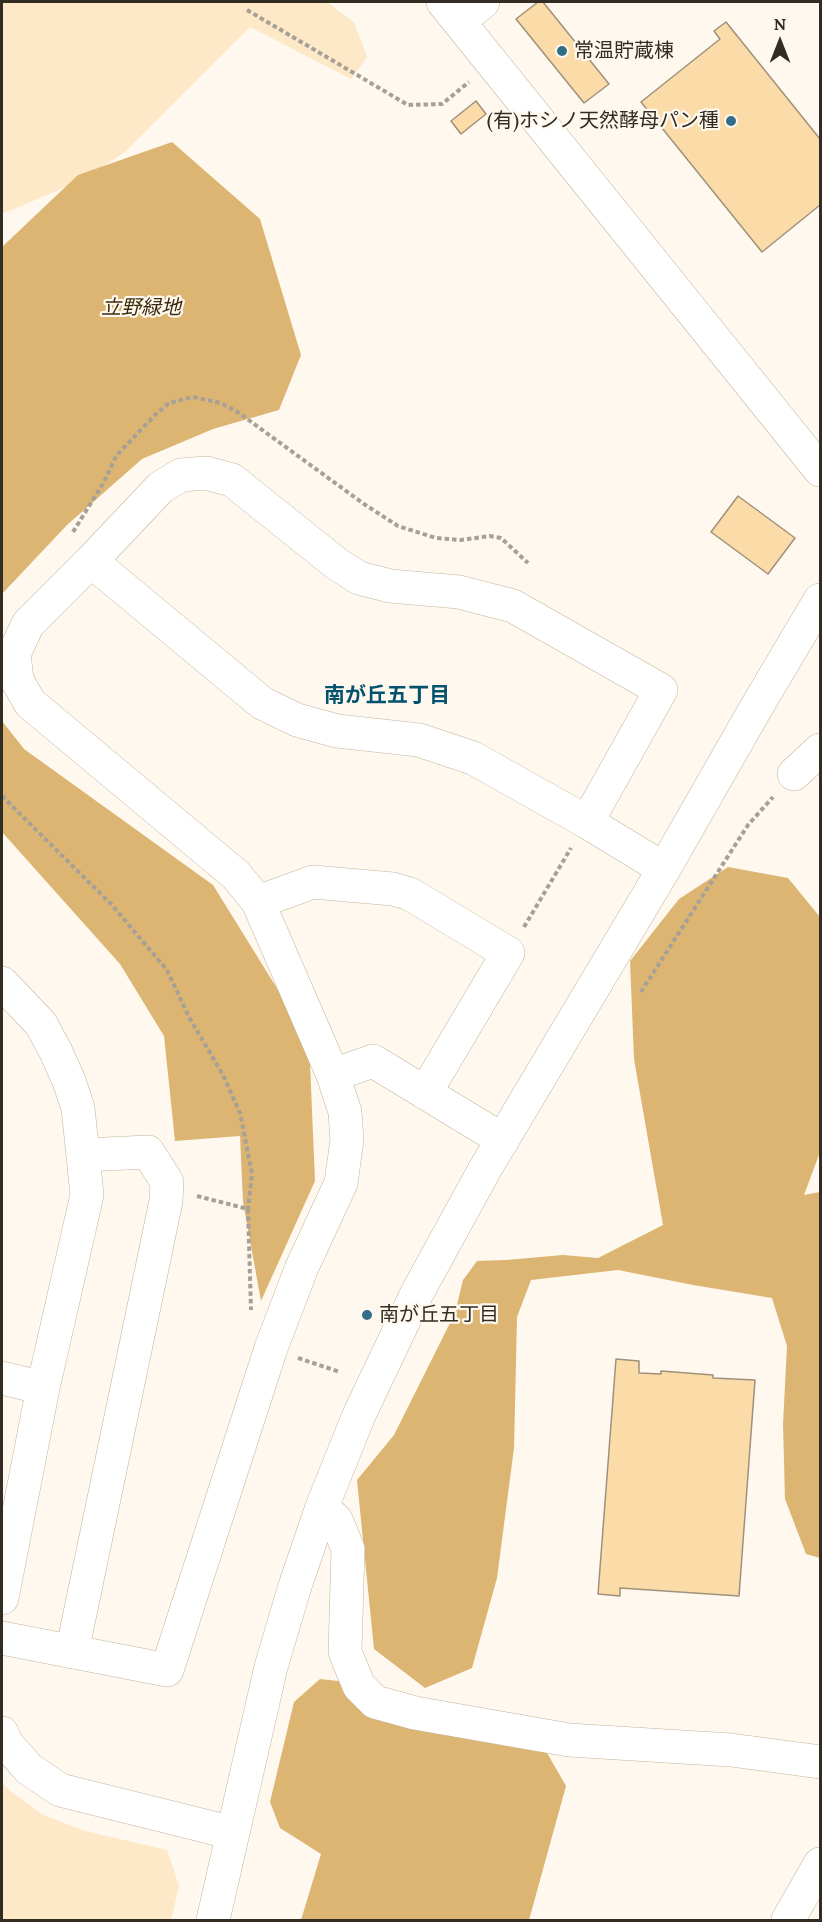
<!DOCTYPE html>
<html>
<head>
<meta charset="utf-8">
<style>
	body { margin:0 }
	#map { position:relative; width:822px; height:1922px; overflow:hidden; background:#fef8ee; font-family:Lora,serif }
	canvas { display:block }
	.frame { position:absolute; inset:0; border:3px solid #322c23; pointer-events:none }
	.north { position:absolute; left:750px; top:12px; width:60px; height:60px; -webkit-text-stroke:4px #fef8ee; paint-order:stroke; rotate:0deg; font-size:16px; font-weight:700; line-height:24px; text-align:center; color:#322c23 }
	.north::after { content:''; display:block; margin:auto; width:21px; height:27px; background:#322c23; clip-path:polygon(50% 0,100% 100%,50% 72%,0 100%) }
</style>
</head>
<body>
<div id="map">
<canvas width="822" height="1922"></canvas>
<div class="frame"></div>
<div class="north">N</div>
</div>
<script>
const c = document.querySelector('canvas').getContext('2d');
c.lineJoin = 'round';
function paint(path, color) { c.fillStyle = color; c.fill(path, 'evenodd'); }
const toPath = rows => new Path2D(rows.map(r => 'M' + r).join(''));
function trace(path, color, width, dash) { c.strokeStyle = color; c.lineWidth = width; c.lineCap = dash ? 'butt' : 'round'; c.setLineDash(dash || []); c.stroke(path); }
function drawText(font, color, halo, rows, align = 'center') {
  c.font = font + ' Lora,"Noto Sans JP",serif'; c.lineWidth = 4.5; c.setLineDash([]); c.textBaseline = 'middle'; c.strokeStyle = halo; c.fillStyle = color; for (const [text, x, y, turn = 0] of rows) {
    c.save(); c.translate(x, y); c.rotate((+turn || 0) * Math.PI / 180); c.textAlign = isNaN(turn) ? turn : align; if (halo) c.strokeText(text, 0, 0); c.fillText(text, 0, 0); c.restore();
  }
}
const green = toPath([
	[2,2,327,2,354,22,367,57,351,79,250,27,126,151,87,178,2,214],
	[2,1782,10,1791,43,1815,85,1831,167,1850,179,1886,171,1920,2,1920]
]);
const forest = toPath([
	[172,142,260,219,301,355,279,410,213,429,142,459,67,525,2,594,2,247,78,175],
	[2,721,24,749,213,885,309,1040,315,1181,261,1301,243,1202,240,1136,175,1141,164,1036,120,964,2,832],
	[728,867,788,878,820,917,820,995,819,1026,820,1048,820,1152,804,1195,820,1192,820,1558,806,1554,785,1499,783,1424,787,1346,772,1298,693,1285,618,1270,531,1280,517,1317,514,1448,497,1578,472,1668,425,1688,374,1649,357,1480,394,1435,455,1313,463,1280,477,1261,506,1260,563,1255,598,1258,663,1225,634,1059,630,961,679,899],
	[320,1679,356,1683,504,1731,547,1753,566,1786,529,1920,301,1920,321,1854,280,1828,270,1802,294,1702]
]);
const building = toPath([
	[538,2,543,2,609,84,584,103,516,19,538,2],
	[726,22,820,139,820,205,762,252,641,102,720,39,714,31,726,22],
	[476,101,486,114,461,134,451,121,476,101],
	[738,496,795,538,768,574,711,532,738,496],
	[616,1359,639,1361,639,1373,661,1374,661,1371,713,1375,713,1378,755,1380,739,1596,620,1588,620,1596,598,1594,616,1359]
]);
const path = toPath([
	[247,10,408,105,442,104,469,82],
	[73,532,104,482,116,456,155,415,169,403,193,397,221,403,239,413,364,504,398,526,436,538,461,540,490,536,501,538,528,563],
	[2,796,111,904,167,970,189,1017,223,1075,240,1113,252,1174,248,1209],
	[524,927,571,848],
	[641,992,748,825,773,797],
	[197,1196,248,1209,251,1310],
	[298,1358,340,1372]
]);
const minor = toPath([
	[443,2,820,470],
	[459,21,483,2],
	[91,561,262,703,297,720,337,731,419,740,473,758,587,822,664,869],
	[794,774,820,750],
	[258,902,313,882,393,889,410,894,508,953,425,1093],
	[2,983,41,1024,56,1052,69,1081,78,1108,87,1195,43,1388,2,1598],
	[333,1075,373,1061,503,1140],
	[2,1378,43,1388],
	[322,1507,336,1520,348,1549,345,1652,359,1686,375,1702,415,1713,569,1740,731,1750,820,1762],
	[2,1638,167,1670,271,1348,302,1267,341,1183,347,1140,345,1112,333,1075,258,902,236,875,30,703,17,680,14,654,28,624,91,561,161,487,181,475,206,473,232,480,337,564,359,578,390,586,459,592,513,606,661,690,587,822],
	[72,1652,166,1201,167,1182,148,1152,84,1155],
	[2,1733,6,1743,29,1769,60,1790,233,1833],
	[213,1920,271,1667,295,1586,322,1507,359,1415,417,1293,485,1169,664,869,756,708,820,600],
	[788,1920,820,1864]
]);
const markers = [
	[562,51,6,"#346d87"],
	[731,121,6,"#346d87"],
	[367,1315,6,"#346d87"]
];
const poiNames = [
	["常温貯蔵棟",574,51],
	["(有)ホシノ天然酵母パン種",719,121,"right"],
	["南が丘五丁目",379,1315]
];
const parkNames = [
	["立野緑地",141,308]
];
const neighbourhoodNames = [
	["南が丘五丁目",387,696]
];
paint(green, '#fde8c7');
paint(forest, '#ddb573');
paint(building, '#fbdba7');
trace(building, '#9f917c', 1.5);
trace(minor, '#c2b49d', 34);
trace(path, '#a6a096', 4, [4.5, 3]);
trace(minor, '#fff', 33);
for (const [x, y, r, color] of markers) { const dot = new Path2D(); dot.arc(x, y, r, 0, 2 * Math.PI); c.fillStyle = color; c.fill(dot); trace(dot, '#fef8ee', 2); }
drawText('20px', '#322c23', '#fef8ee', poiNames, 'left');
drawText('italic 20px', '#3a2a0c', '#fef8ee', parkNames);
drawText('bold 21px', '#02526d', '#fef8ee', neighbourhoodNames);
</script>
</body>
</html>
